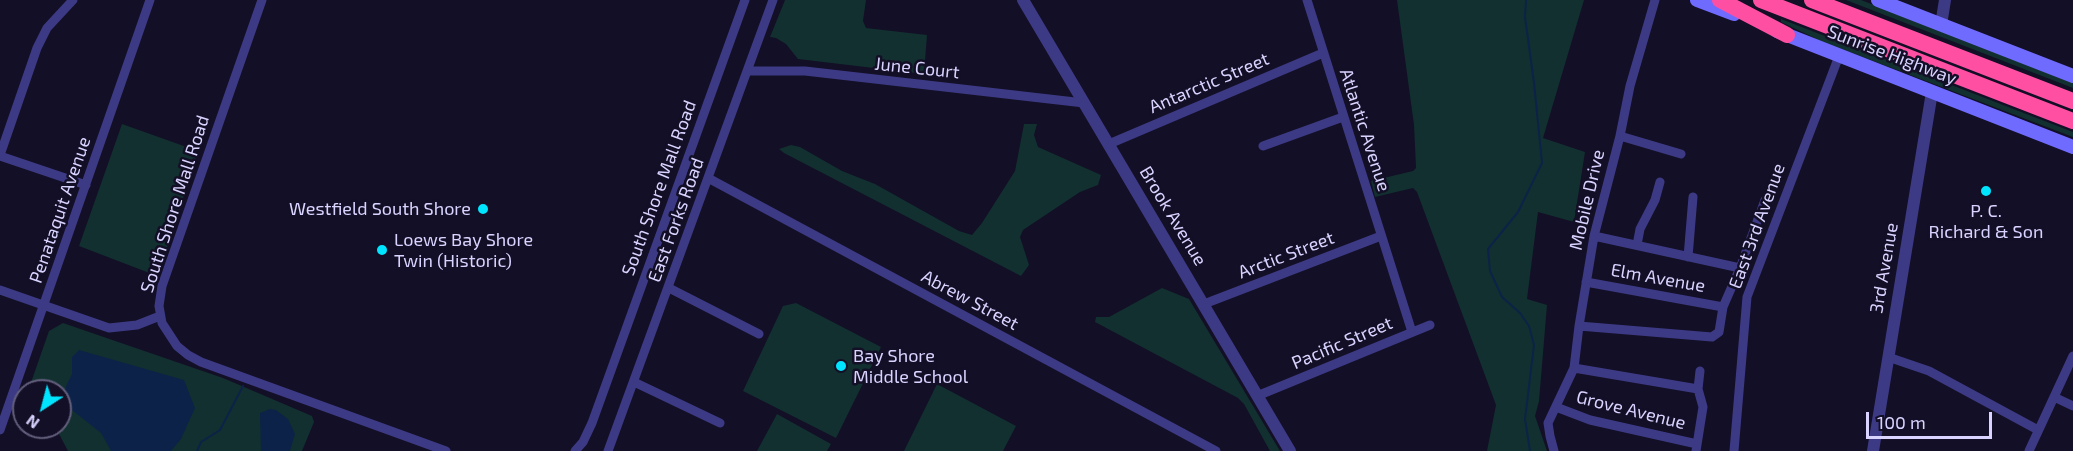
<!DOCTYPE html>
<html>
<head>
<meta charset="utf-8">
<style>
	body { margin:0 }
	#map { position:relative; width:2073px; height:451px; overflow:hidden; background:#130f26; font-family:"Exo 2",sans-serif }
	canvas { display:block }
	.north { position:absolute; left:12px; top:379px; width:60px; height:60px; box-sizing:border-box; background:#130f26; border:2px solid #625e7d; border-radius:50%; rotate:216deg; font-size:16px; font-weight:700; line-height:24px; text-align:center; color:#d9d4ff }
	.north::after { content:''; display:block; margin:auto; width:21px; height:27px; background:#00e5ff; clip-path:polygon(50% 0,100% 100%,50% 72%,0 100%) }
	.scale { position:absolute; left:1866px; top:412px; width:126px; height:27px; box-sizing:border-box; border:3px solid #d9d4ff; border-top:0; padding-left:8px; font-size:18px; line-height:21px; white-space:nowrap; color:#d9d4ff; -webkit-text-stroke:4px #130f26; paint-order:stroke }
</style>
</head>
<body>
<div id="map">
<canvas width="2073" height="451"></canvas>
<div class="north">N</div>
<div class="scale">100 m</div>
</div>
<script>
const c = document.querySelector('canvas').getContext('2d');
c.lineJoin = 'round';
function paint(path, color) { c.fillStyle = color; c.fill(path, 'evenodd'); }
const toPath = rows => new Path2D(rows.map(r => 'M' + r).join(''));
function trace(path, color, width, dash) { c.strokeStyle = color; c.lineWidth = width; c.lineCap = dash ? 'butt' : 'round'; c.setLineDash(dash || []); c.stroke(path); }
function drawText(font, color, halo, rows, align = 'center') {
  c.font = font + ' "Exo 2",sans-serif'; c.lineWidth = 5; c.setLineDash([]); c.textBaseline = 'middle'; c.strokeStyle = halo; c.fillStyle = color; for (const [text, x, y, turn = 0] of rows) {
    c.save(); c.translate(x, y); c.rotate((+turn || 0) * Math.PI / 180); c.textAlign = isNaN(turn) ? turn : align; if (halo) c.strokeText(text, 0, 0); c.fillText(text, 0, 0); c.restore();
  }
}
const green = toPath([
	[785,0,866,0,863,21,866,28,927,35,924,74,798,59,786,44,776,38,770,37],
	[1397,0,1584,0,1543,138,1585,152,1574,222,1538,212,1527,299,1547,305,1539,401,1535,416,1547,451,1487,451,1496,405,1417,192,1413,188,1375,197,1371,181,1413,171,1416,168,1414,125],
	[1846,0,1861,0,2073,82,2073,88],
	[1781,19,2073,132,2073,137,1821,41,1781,22],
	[122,124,195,150,197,156,161,266,152,274,79,246],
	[1024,124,1037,124,1034,135,1038,147,1101,175,1098,185,1080,192,1023,230,1020,237,1029,265,1021,276,784,153,779,149,791,145,800,147,842,171,875,184,959,231,972,235,982,223,1015,171],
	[1162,288,1189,299,1280,451,1270,451,1244,404,1238,398,1095,322,1096,317,1109,317],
	[796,303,881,347,836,438,743,391,783,306],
	[63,323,223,378,312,416,314,422,302,451,68,451,59,434,36,427,60,427,60,391,28,391,49,331],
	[937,384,1016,426,1003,451,904,451],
	[777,414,831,444,827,451,757,451]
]);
const water = toPath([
	[79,350,184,380,195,408,181,439,171,451,111,451,101,433,63,403,66,386,72,374,72,357],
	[270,409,276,410,288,419,295,434,290,451,261,451,260,413]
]);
const stream = toPath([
	[1526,0,1525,17,1534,83,1542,163,1518,212,1488,249,1490,271,1502,297,1520,313,1529,326,1534,345,1525,419,1530,451],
	[197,451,201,442,220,430,243,386]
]);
const minor = toPath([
	[262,0,162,286,159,306,162,323,177,346,188,355,201,362,446,451],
	[1307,0,1412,332],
	[747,71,805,71,1084,103],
	[1620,136,1681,154],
	[1109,144,1323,53],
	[1263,146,1343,117],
	[0,155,37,48,47,28,73,0],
	[0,156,86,185],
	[708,178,1216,451],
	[1594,236,1740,268],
	[1637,245,1640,229,1655,200,1660,182],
	[1688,257,1693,197],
	[1586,282,1723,307],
	[669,288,759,334],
	[0,290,109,328,137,325,160,316],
	[1204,304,1381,236],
	[1579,326,1712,337,1719,332,1723,307,1740,268,1765,200],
	[1888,357,1929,371,2038,430],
	[1574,368,1698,389],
	[634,382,720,423],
	[1257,396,1430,325],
	[2054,397,2073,406],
	[1556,407,1590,420,1697,444],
	[0,430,150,0],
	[575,451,583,442,592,423,745,0],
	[608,451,773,0],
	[1554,451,1550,436,1548,423,1574,368,1579,326,1594,236,1620,136,1630,86,1655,0],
	[1696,451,1703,407,1698,389,1700,371],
	[1734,451,1747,297,1839,56],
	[2029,451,2073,356]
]);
const tertiary = toPath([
	[1023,0,1290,451],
	[1941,25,1945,0],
	[1873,451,1932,92]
]);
const secondary = toPath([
	[1697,0,1734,14],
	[1878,0,2073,76],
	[1777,31,2073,147]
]);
const motorway = toPath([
	[1720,0,1787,35],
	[1761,0,2073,121],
	[1812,0,2073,101]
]);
const markers = [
	[1986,191,6,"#00e5ff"],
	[483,209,6,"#00e5ff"],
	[382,250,6,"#00e5ff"],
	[841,366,6,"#00e5ff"]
];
const streetNames = [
	["Sunrise Highway",1892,55,21],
	["June Court",917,68,6],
	["Antarctic Street",1209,83,-23],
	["Atlantic Avenue",1365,130,72],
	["South Shore Mall Road",659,188,-70],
	["Mobile Drive",1587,200,-77],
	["South Shore Mall Road",175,204,-72],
	["Penataquit Avenue",60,210,-71],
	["Brook Avenue",1173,216,59],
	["East Forks Road",676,220,-70],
	["East 3rd Avenue",1757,226,-70],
	["Arctic Street",1286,255,-21],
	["3rd Avenue",1884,268,-80],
	["Elm Avenue",1658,278,10],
	["Abrew Street",970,300,28],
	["Pacific Street",1342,343,-23],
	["Grove Avenue",1631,410,14]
];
const poiNames = [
	["Westfield South Shore",471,209,"right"],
	["P. C.",1986,211,"center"],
	["Richard & Son",1986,232,"center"],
	["Loews Bay Shore",394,240],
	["Twin (Historic)",394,261],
	["Bay Shore",853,356],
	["Middle School",853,377]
];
paint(green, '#12302f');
paint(water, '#0c2248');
trace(stream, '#0c2248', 2);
trace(minor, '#3d3a85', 9);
trace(tertiary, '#3d3a85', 12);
trace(secondary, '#6f6bff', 14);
trace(motorway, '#ff4fa3', 16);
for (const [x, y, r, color] of markers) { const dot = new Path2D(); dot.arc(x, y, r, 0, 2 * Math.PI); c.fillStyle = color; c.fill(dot); trace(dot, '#130f26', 2); }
drawText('18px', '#d9d4ff', '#130f26', streetNames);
drawText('18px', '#d9d4ff', '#130f26', poiNames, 'left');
</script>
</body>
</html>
